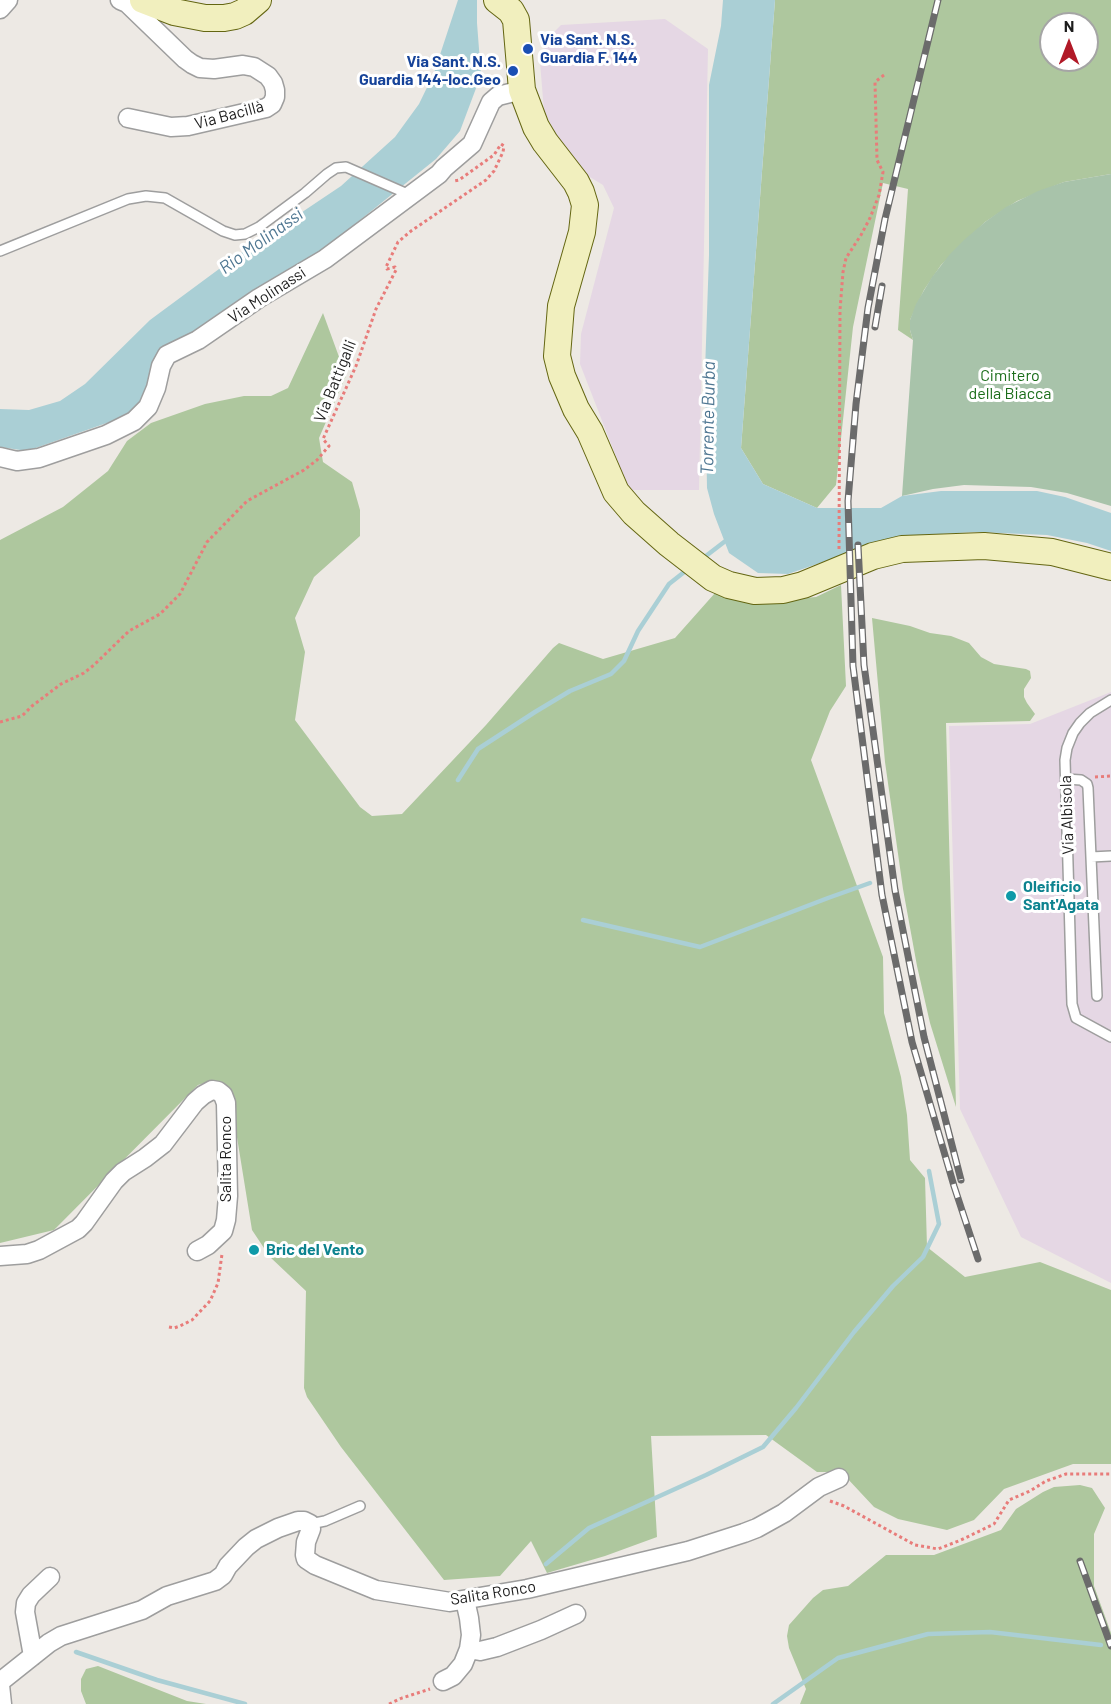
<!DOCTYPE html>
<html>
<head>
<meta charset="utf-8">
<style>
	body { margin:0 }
	#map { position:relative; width:1111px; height:1704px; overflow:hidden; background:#ede9e4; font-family:Barlow,sans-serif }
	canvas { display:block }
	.north { position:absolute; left:1039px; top:12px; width:60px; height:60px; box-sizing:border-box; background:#fff; border:2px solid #a5a5a5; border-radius:50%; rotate:0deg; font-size:16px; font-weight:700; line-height:24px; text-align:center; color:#1d1d1d }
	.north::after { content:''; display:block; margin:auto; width:21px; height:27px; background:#b11927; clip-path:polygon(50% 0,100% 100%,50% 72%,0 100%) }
</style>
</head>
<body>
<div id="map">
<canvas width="1111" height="1704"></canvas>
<div class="north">N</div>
</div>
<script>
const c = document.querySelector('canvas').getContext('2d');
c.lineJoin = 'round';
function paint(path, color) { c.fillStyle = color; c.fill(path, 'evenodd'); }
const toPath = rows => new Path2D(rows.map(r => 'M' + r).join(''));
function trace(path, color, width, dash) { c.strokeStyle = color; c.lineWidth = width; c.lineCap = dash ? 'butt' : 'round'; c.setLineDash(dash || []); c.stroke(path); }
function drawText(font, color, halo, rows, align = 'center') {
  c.font = font + ' Barlow,sans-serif'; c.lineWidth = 6; c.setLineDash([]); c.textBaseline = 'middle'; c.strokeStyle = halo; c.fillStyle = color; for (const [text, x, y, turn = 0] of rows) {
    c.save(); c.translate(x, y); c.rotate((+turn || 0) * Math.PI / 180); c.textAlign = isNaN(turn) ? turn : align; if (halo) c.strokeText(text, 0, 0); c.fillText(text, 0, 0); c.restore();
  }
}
const industrial = toPath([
	[665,19,708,49,699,490,629,490,580,364,581,334,614,208,603,185,585,174,561,144,544,111,540,62,548,38,561,25],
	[1111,692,1111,1283,1021,1237,960,1109,949,726,1030,724]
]);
const forest = toPath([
	[775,0,1111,0,1111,174,1064,182,1017,201,985,222,941,265,924,290,910,320,910,330,913,340,898,330,908,189,883,183,853,327,836,485,817,508,763,484,741,448],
	[1051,24,1087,24,1087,60,1051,60],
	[323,313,346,376,319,438,323,462,352,482,360,510,360,536,314,577,295,618,305,652,295,720,360,807,372,816,402,814,486,725,553,648,559,643,603,659,675,638,715,593,759,602,816,597,841,585,846,686,830,711,811,760,883,957,884,1013,901,1077,907,1115,910,1160,925,1178,927,1247,965,1277,1040,1262,1111,1290,1111,1464,1073,1464,1004,1489,974,1520,947,1530,898,1519,874,1507,846,1477,832,1472,817,1472,766,1435,651,1436,657,1537,605,1556,547,1573,531,1541,500,1576,444,1580,341,1447,307,1397,304,1388,306,1291,270,1257,252,1230,230,1094,208,1082,198,1085,54,1230,0,1243,0,540,63,507,108,471,127,441,151,423,205,404,244,396,271,396,288,388],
	[872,618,910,626,930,633,951,636,969,643,981,657,994,664,1026,669,1030,671,1031,678,1024,689,1024,697,1027,703,1035,714,1030,721,946,723,956,1107,930,1023,917,966,903,889,885,762],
	[1080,1485,1092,1488,1105,1508,1094,1534,1094,1586,1111,1633,1111,1704,800,1704,806,1689,789,1648,787,1636,789,1625,813,1598,823,1590,848,1586,886,1555,934,1555,1001,1530,1016,1509,1043,1492,1054,1487],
	[98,1666,187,1701,206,1704,86,1704,81,1691,81,1679,86,1669]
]);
const cemetery = toPath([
	[1111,174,1111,506,1067,493,1031,487,964,485,933,489,902,496,913,340,910,330,910,320,916,304,932,277,950,254,964,240,985,222,1006,207,1038,191,1064,182]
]);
const water = toPath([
	[458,0,477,0,477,23,481,75,460,131,436,159,319,253,244,297,208,324,163,351,150,371,149,385,141,405,121,418,27,451,0,447,0,409,29,410,60,401,85,384,150,320,238,255,341,186,395,137,419,104,434,73],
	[723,0,775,0,741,448,763,484,817,508,881,508,902,496,941,491,1037,491,1065,497,1111,513,1111,551,1087,543,1047,535,976,532,922,535,878,543,788,574,758,573,729,553,714,514,707,488,705,371,709,255,709,85,721,26]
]);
const stream = toPath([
	[702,559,728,539],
	[458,780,478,749,535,712,570,691,611,674,624,661,638,631,669,584,688,569],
	[583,920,700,947,828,898,870,883],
	[546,1564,589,1528,706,1475,763,1447,796,1408,854,1332,893,1286,923,1257,939,1224,929,1171],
	[76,1652,157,1680,245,1704],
	[773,1704,838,1658,928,1634,990,1632,1101,1645]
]);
const path = toPath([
	[839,549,840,310,843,272,846,258,861,235,870,218,879,195,883,172,877,160,875,82,884,75],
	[0,722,22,716,32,706,61,684,84,673,94,665,129,631,160,614,180,594,207,542,247,501,304,470,317,460,329,446,323,439,356,366,376,309,396,270,395,267,387,269,386,267,398,242,411,231,486,180,494,171,503,152,504,146,501,144,494,155,459,180,454,181],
	[1095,777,1111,776],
	[169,1327,174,1328,180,1326,192,1320,210,1301,218,1283,222,1254],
	[830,1501,844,1506,915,1545,938,1549,961,1540,994,1524,1009,1500,1030,1491,1046,1481,1066,1474,1111,1474],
	[389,1704,402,1698,430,1689]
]);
const lane = toPath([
	[0,251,128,199,146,196,165,198,223,231,235,235,245,234,259,227,305,193,327,174,336,168,346,167,410,195],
	[1111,700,1090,713,1080,723,1073,733,1067,748,1065,760,1072,1004,1076,1018,1111,1037],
	[1066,779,1081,780,1087,784,1088,788,1097,996],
	[1091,857,1111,856],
	[310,1524,325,1521,360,1506]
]);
const street = toPath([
	[120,0,127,3,185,59,192,64,200,68,214,69,243,65,254,67,268,76,273,83,275,90,275,97,272,104,266,108,188,126,171,127,128,118],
	[0,9,8,0],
	[0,457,17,461,39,458,106,435,134,421,148,407,156,388,161,366,167,355,198,340,259,298,325,259,439,174,444,168,472,144,491,102,498,96,522,90],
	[0,1256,27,1254,39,1250,78,1229,84,1223,114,1181,123,1172,145,1158,163,1144,195,1102,203,1095,212,1090,218,1091,223,1095,226,1103,228,1196,226,1220,223,1231,208,1245,197,1251],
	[469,1649,480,1651,497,1647,541,1630,576,1614],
	[33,1656,25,1612,26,1603,31,1595,50,1577],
	[443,1681,453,1676,463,1664,469,1649,471,1635,469,1618,465,1600],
	[0,1682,49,1643,61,1636,142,1610,167,1596,215,1581,223,1575,228,1566,246,1547,256,1539,278,1528,298,1521,304,1521,310,1524,311,1529,306,1542,305,1555,306,1559,315,1565,376,1590,450,1602,527,1589,688,1551,744,1533,757,1528,784,1513,819,1487,839,1478],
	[0,1685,2,1704]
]);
const secondary = toPath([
	[143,0,174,12,205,18,224,18,235,16,244,12,258,0],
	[497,0,511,11,516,20,522,90,536,127,545,142,576,182,581,192,585,205,582,232,561,306,557,356,562,376,576,409,590,432,616,492,634,513,669,544,713,578,729,585,755,591,783,590,803,585,873,556,902,549,984,546,1052,552,1111,567]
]);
const rail = toPath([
	[938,0,885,219,868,308,856,404,848,501,853,666,882,895,912,1042,954,1186,978,1259],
	[875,327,882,286],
	[858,545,864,665,895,890,924,1037,961,1180],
	[1080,1561,1111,1646]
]);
const markers = [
	[528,49,6,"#1a4fb4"],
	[513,71,6,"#1a4fb4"],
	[1011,896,6,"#0f9aa8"],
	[254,1250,6,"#0f9aa8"]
];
const transitNames = [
	["Via Sant. N.S.",540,40],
	["Guardia F. 144",540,58],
	["Via Sant. N.S.",501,62,"right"],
	["Guardia 144-loc.Geo",501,80,"right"]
];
const streetNames = [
	["Via Bacillà",229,115,-15],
	["Via Molinassi",267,295,-33],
	["Via Battigalli",335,381,-68],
	["Via Albisola",1067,815,-92],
	["Salita Ronco",226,1159,-90],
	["Salita Ronco",493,1593,-9]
];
const parkNames = [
	["Cimitero",1010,376],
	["della Biacca",1010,394]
];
const cultureNames = [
	["Oleificio",1023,887],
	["Sant'Agata",1023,905],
	["Bric del Vento",266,1250]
];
const waterNames = [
	["Rio Molinassi",261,241,-36],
	["Torrente Burba",708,418,-89]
];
paint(industrial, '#e5d7e4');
paint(forest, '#aec79e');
paint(cemetery, '#a8c3aa');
paint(water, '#aacfd5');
trace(stream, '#aacfd5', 4.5);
trace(lane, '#9e9e9e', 12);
trace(street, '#9e9e9e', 21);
trace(secondary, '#646612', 28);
trace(path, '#e87c7a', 3, [3, 3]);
trace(lane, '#fff', 9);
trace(street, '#fff', 18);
trace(secondary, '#f1efbe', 26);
trace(rail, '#6b6b6b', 7);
trace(rail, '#fff', 4.5, [14]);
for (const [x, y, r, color] of markers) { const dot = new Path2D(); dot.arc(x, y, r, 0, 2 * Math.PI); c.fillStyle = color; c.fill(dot); trace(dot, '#fff', 2); }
drawText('bold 16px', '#164399', '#fff', transitNames, 'left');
drawText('16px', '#1d1d1d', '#fff', streetNames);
drawText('16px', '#1a6d19', '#fff', parkNames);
drawText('bold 16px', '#0d838f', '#fff', cultureNames, 'left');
drawText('italic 18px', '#4f7792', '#fff', waterNames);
</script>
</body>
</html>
